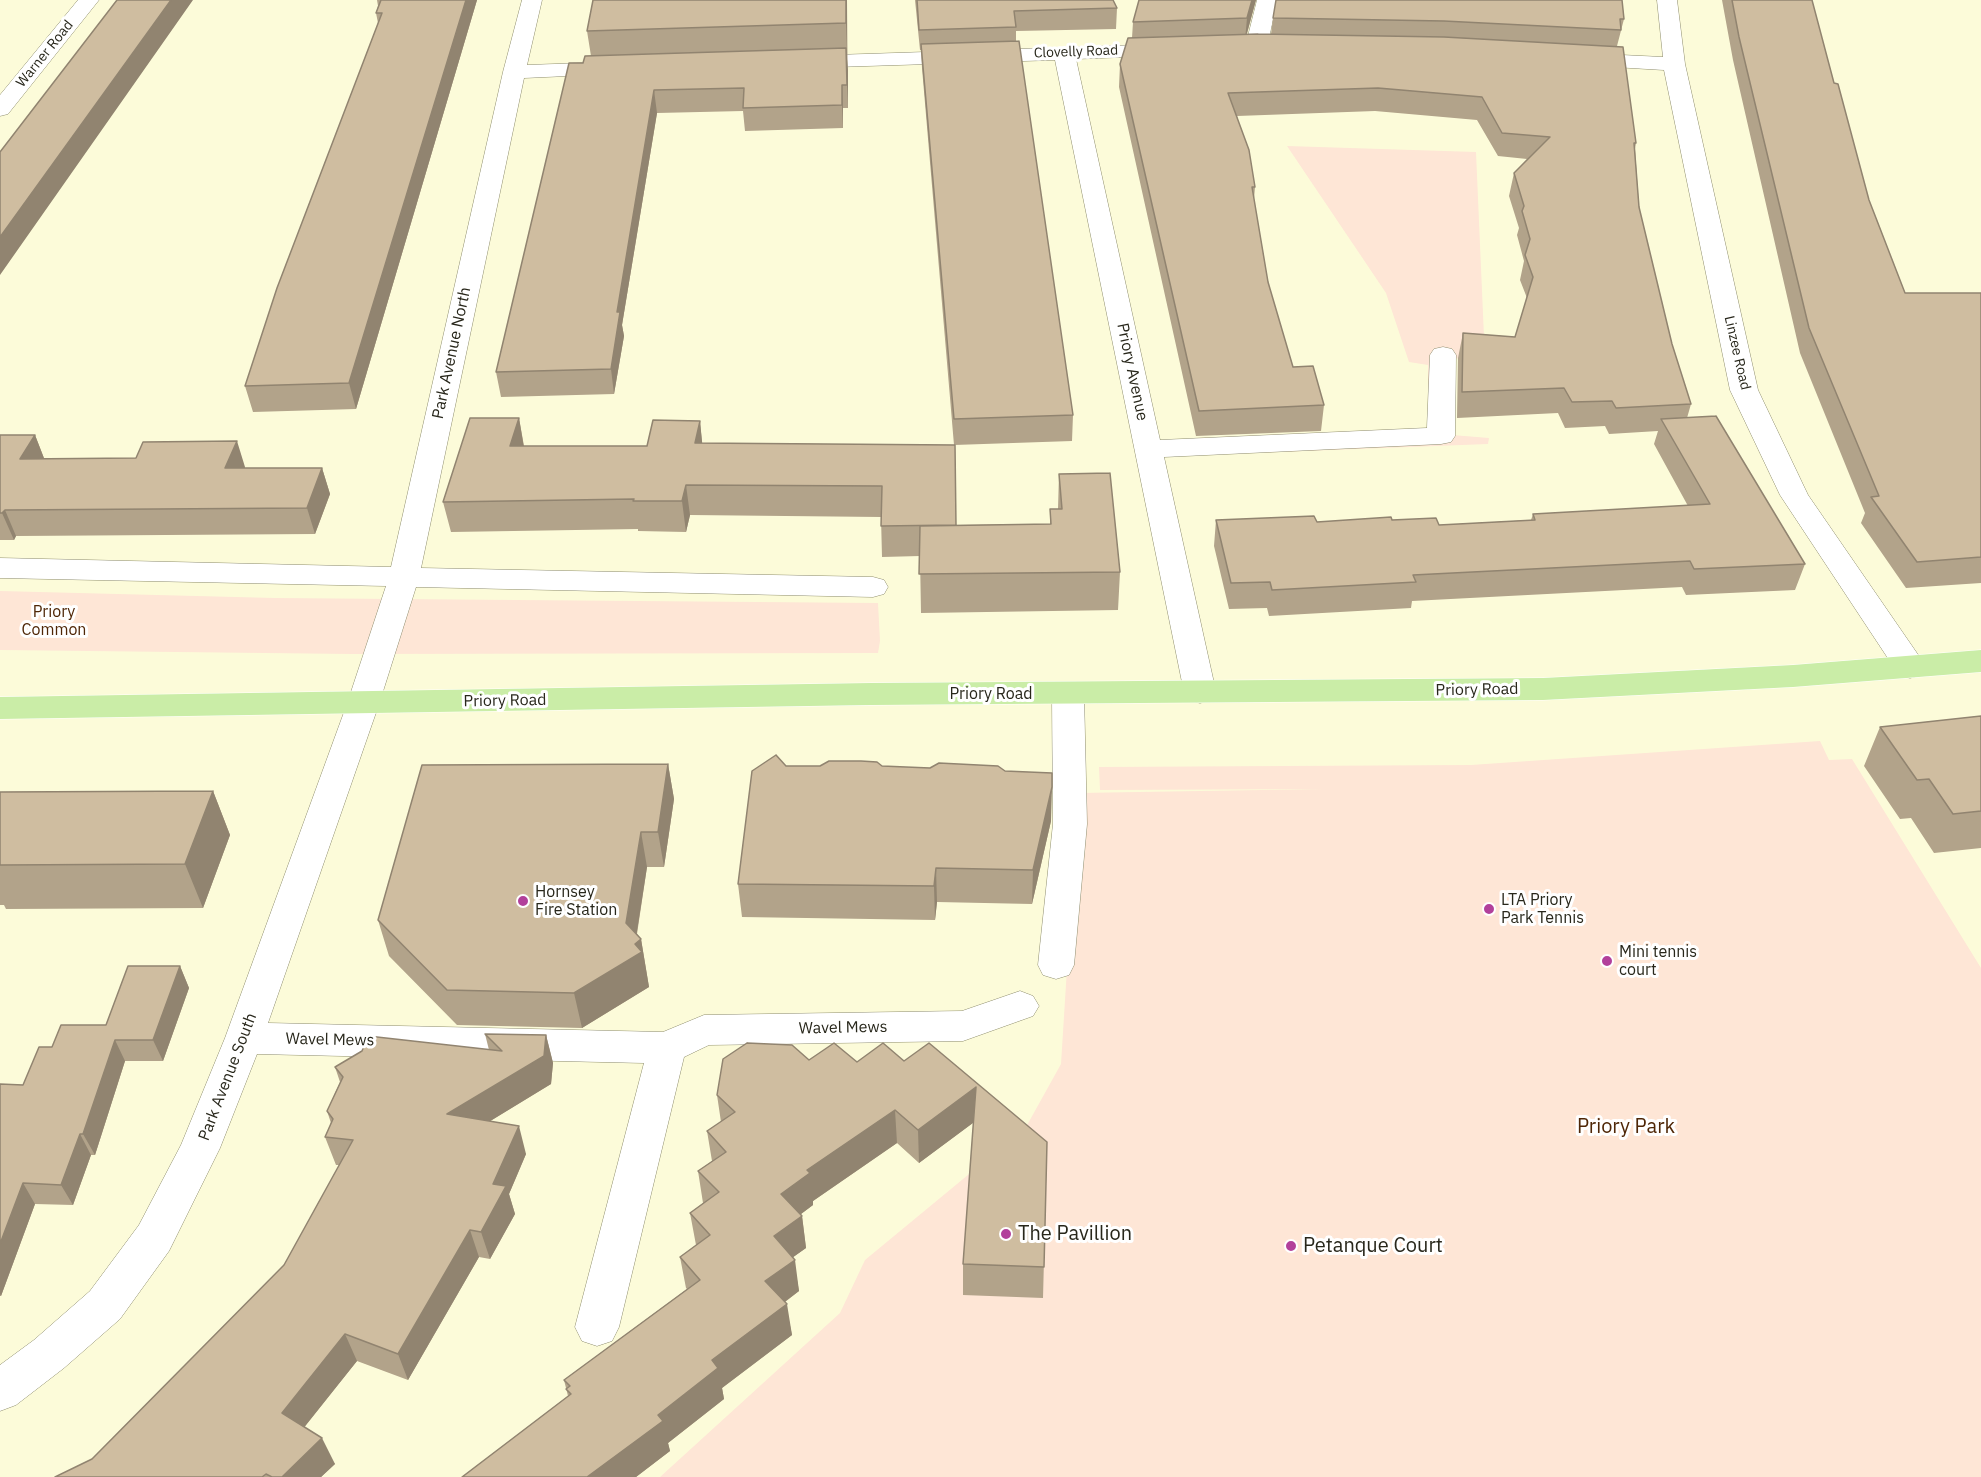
<!DOCTYPE html>
<html>
<head>
<meta charset="utf-8">
<style>
	body { margin:0 }
	canvas { display:block; background:#fcfbd9 }
</style>
</head>
<body>
<canvas width="1981" height="1477"></canvas>
<script>
const c = document.querySelector('canvas').getContext('2d');
c.lineJoin = 'round';
function paint(path, color) { c.fillStyle = color; c.fill(path, 'evenodd'); }
const toPath = rows => new Path2D(rows.map(r => 'M' + r).join(''));
function trace(path, color, width, dash) { c.strokeStyle = color; c.lineWidth = width; c.lineCap = dash ? 'butt' : 'round'; c.setLineDash(dash || []); c.stroke(path); }
function drawText(font, color, halo, rows, align = 'center') {
  c.font = font + ' "IBM Plex Sans",sans-serif'; c.lineWidth = 6; c.setLineDash([]); c.textBaseline = 'middle'; c.strokeStyle = halo; c.fillStyle = color; for (const [text, x, y, turn = 0] of rows) {
    c.save(); c.translate(x, y); c.rotate((+turn || 0) * Math.PI / 180); c.textAlign = isNaN(turn) ? turn : align; if (halo) c.strokeText(text, 0, 0); c.fillText(text, 0, 0); c.restore();
  }
}
const green = toPath([
	[1287,146,1476,152,1485,360,1449,358,1452,435,1489,438,1488,444,1200,455,1197,438,1428,428,1428,365,1409,362,1386,293],
	[0,591,275,598,878,603,880,641,878,653,352,654,0,650],
	[1820,741,1829,760,1852,759,1981,968,1981,1477,660,1477,840,1313,865,1260,1026,1127,1061,1064,1078,793,1323,789,1100,790,1099,767,1471,765]
]);
const minor = toPath([
	[78,0,99,0,8,114,0,116,0,95,78,0],
	[522,0,542,0,527,65,611,62,619,63,622,68,619,73,611,74,524,78,421,568,873,577,884,580,888,587,884,594,873,597,416,587,379,704,268,1023,663,1032,704,1015,962,1011,1020,991,1033,996,1039,1006,1033,1016,963,1041,709,1045,684,1057,619,1327,612,1341,597,1346,582,1341,575,1327,644,1063,257,1054,220,1148,169,1251,120,1319,64,1368,16,1405,0,1411,0,1365,34,1340,90,1291,139,1225,181,1145,225,1038,347,704,386,586,0,578,0,558,391,567,503,72,522,0],
	[1257,0,1277,0,1267,48,1264,53,1256,54,1248,53,1245,48,1257,0],
	[1657,0,1677,0,1685,64,1758,390,1808,495,1921,659,1926,667,1921,675,1910,678,1899,675,1780,495,1730,390,1664,70,1580,65,1572,64,1569,59,1572,54,1580,53,1663,57,1657,0],
	[1169,44,1177,45,1180,50,1177,55,1076,59,1160,440,1427,428,1430,355,1434,349,1443,347,1452,349,1456,355,1455,436,1451,442,1441,444,1164,457,1216,692,1211,700,1200,703,1189,700,1184,692,1055,60,804,68,796,67,793,62,796,57,804,56,1169,44],
	[1068,683,1079,686,1084,694,1087,824,1074,965,1069,975,1056,979,1043,975,1038,965,1053,824,1052,694,1057,686,1068,683]
]);
const major = toPath([
	[1981,650,1981,672,1793,687,1543,700,871,705,0,719,0,697,871,683,1543,678,1793,665,1981,650]
]);
const wall = toPath([
	[377,0,477,0,356,409,253,412,245,386,378,23,376,13,378,6],
	[593,0,847,0,848,108,843,108,843,128,745,131,743,111,657,113,622,325,624,336,614,394,501,397,496,372,583,63,591,56,587,31],
	[915,0,1113,0,1117,8,1116,29,1016,31,1016,41,1073,415,1072,441,954,445,922,68,921,50,920,50],
	[1139,0,1256,0,1247,34,1271,34,1273,18,1624,19,1617,46,1636,143,1635,149,1639,207,1672,344,1691,404,1687,418,1805,564,1795,590,1686,595,1682,587,1412,601,1411,608,1269,616,1267,608,1229,609,1214,546,1216,520,1317,522,1392,520,1439,525,1531,520,1533,514,1688,506,1654,444,1658,431,1609,434,1605,426,1565,428,1558,413,1457,418,1458,358,1463,333,1515,337,1527,298,1520,280,1524,261,1517,235,1519,228,1509,196,1514,173,1527,159,1498,156,1477,120,1375,111,1237,116,1255,187,1254,199,1268,282,1293,367,1324,405,1321,431,1196,436,1119,87,1120,64,1132,38,1133,22],
	[1722,0,1812,0,1834,83,1869,200,1905,293,1981,293,1981,583,1906,588,1861,523,1865,513,1800,353,1733,60],
	[519,418,524,446,647,446,700,421,702,443,955,445,956,525,1050,524,1050,509,1058,509,1059,474,1120,572,1118,610,921,613,920,556,882,557,881,517,690,515,686,532,638,531,638,529,451,532,443,502],
	[0,435,35,435,44,458,245,467,245,468,322,468,330,494,315,534,16,536,14,540,0,540],
	[1981,716,1981,848,1934,853,1911,818,1900,819,1864,766,1880,727],
	[668,764,674,799,664,867,647,867,637,934,641,939,649,987,582,1028,457,1025,389,956,378,920],
	[786,766,1051,821,1032,904,937,902,935,920,742,917,738,884],
	[213,791,230,835,203,908,6,909,4,905,0,905,0,792],
	[180,966,189,988,163,1061,125,1061,95,1155,91,1155,73,1205,35,1204,1,1296,0,1296,0,1084,23,1085,106,1025],
	[485,1034,546,1035,553,1063,551,1084,490,1121,526,1154,509,1194,515,1214,490,1259,479,1257,408,1380,357,1361,304,1427,335,1464,321,1477,55,1477,92,1459,284,1265,340,1165,336,1165,325,1137,331,1123,327,1111,340,1082,335,1067,489,1050],
	[809,1060,857,1062,904,1061,1047,1142,1043,1298,963,1295,963,1264,974,1122,919,1163,897,1143,813,1201,813,1205,801,1214,802,1216,806,1248,793,1257,799,1291,785,1302,792,1335,722,1388,724,1399,668,1443,670,1451,636,1477,462,1477,568,1396,564,1380,687,1289,686,1288,680,1257,696,1245,690,1213,703,1203,698,1171,712,1161,707,1131,721,1122,717,1095]
]);
const shadedWall = toPath([
	[171,0,193,0,0,275,0,237],
	[466,0,477,0,356,409,349,383],
	[846,0,847,0,847,52,846,23],
	[1252,0,1256,0,1245,40,1247,18],
	[846,48,848,70,848,108,847,85],
	[842,85,843,108,843,128,842,105],
	[654,90,657,113,622,325,624,336,614,394,611,369,617,312],
	[519,418,524,448,510,446],
	[700,421,703,451,695,443],
	[35,435,45,461,20,459],
	[237,441,245,467,234,494,225,468],
	[322,468,330,494,315,534,307,508],
	[686,485,690,515,686,532,682,501],
	[5,510,16,536,14,540,2,513],
	[668,764,674,799,664,867,658,832],
	[1052,787,1051,821,1032,904,1033,870],
	[213,791,230,835,203,908,185,864],
	[641,832,647,867,635,944,641,939,649,987,582,1028,574,993,626,923],
	[936,868,937,902,935,920,934,886],
	[180,966,189,988,163,1061,153,1040],
	[546,1035,553,1063,551,1084,456,1142,447,1114],
	[115,1040,125,1061,95,1155,83,1134],
	[976,1087,977,1120,919,1163,918,1130],
	[895,1110,897,1143,813,1201,813,1205,785,1226,781,1194,807,1170],
	[519,1126,526,1154,509,1194,515,1214,490,1259,481,1232,493,1184],
	[80,1134,91,1155,73,1205,61,1185],
	[23,1183,35,1204,1,1296,0,1294,0,1244],
	[802,1216,806,1248,778,1268,774,1236],
	[470,1230,479,1257,408,1380,398,1354],
	[795,1260,799,1291,770,1313,765,1281],
	[787,1304,792,1335,722,1388,724,1399,668,1443,670,1451,636,1477,587,1477,658,1415,712,1360],
	[345,1334,357,1361,295,1439,282,1413],
	[322,1438,335,1464,321,1477,282,1477]
]);
const building = toPath([
	[117,0,171,0,0,237,0,152,117,0],
	[381,0,466,0,349,383,245,386,277,288,382,13,376,13,381,0],
	[593,0,846,0,846,23,587,31,593,0],
	[917,0,1113,0,1117,8,1014,11,1016,27,919,30,917,0],
	[1139,0,1252,0,1247,18,1133,22,1139,0],
	[1276,0,1622,0,1624,19,1620,19,1621,30,1444,21,1273,18,1276,0],
	[1732,0,1812,0,1834,83,1838,84,1869,200,1905,293,1981,293,1981,557,1917,562,1871,497,1879,496,1809,328,1739,37,1732,0],
	[1258,34,1444,37,1623,47,1636,143,1634,143,1639,207,1672,344,1691,404,1616,408,1612,401,1572,402,1564,388,1462,392,1463,333,1515,337,1533,277,1525,255,1530,239,1522,211,1524,206,1514,173,1550,137,1502,133,1482,97,1378,88,1228,93,1249,150,1255,187,1252,187,1268,282,1293,367,1313,366,1324,405,1199,411,1120,64,1128,38,1258,34],
	[1019,41,1073,415,954,419,921,44,1019,41],
	[846,48,847,85,842,85,842,105,743,108,744,88,654,90,617,312,620,312,611,369,496,372,569,63,583,63,585,56,846,48],
	[1716,416,1805,564,1694,569,1690,561,1413,575,1416,582,1272,590,1270,582,1231,583,1216,520,1314,516,1317,522,1391,517,1392,520,1436,518,1439,525,1535,520,1533,514,1710,504,1661,419,1716,416],
	[470,418,519,418,510,446,647,446,653,420,700,421,695,443,955,445,956,525,881,526,882,486,686,485,682,501,633,501,634,499,443,502,470,418],
	[0,435,35,435,20,459,136,458,143,442,237,441,225,468,322,468,307,508,5,510,2,513,0,513,0,435],
	[1110,473,1120,572,919,574,920,526,1051,524,1050,509,1062,509,1059,474,1110,473],
	[1981,716,1981,811,1953,814,1929,779,1917,780,1880,727,1981,716],
	[776,755,786,766,820,766,829,761,861,761,877,762,882,766,930,768,939,763,998,766,1005,771,1052,773,1052,787,1033,870,936,868,934,886,738,884,752,771,776,755],
	[668,764,658,832,641,832,626,923,641,939,635,944,642,952,574,993,447,990,378,920,422,765,668,764],
	[213,791,185,864,0,865,0,792,213,791],
	[128,966,180,966,153,1040,115,1040,83,1134,80,1134,61,1185,23,1183,0,1244,0,1084,23,1085,39,1047,52,1047,61,1025,106,1025,128,966],
	[485,1034,546,1035,544,1056,447,1114,519,1126,493,1184,506,1186,481,1232,470,1230,398,1354,345,1334,282,1413,322,1438,282,1477,272,1477,266,1474,262,1477,55,1477,92,1459,284,1265,353,1140,325,1137,333,1119,327,1111,343,1077,335,1067,362,1051,368,1036,502,1051,485,1034],
	[747,1043,792,1045,809,1060,834,1043,857,1062,883,1043,904,1061,929,1043,1047,1142,1044,1267,963,1264,976,1087,918,1130,895,1110,807,1170,810,1173,781,1194,802,1216,774,1236,795,1260,765,1281,787,1304,712,1360,718,1368,658,1415,663,1421,587,1477,462,1477,571,1394,566,1389,570,1386,564,1380,700,1280,680,1257,710,1235,690,1213,719,1192,698,1171,726,1152,707,1131,735,1112,717,1095,723,1059,747,1043]
]);
const markers = [
	[523,901,6,"#b2409b"],
	[1489,909,6,"#b2409b"],
	[1607,961,6,"#b2409b"],
	[1006,1234,6,"#b2409b"],
	[1291,1246,6,"#b2409b"]
];
const farStreetnames = [
	["Clovelly Road",1076,52,-2],
	["Warner Road",45,54,-51],
	["Linzee Road",1737,353,77]
];
const streetNames = [
	["Park Avenue North",452,353,-78],
	["Priory Avenue",1132,372,78],
	["Priory Road",1477,690,-1],
	["Priory Road",991,694],
	["Priory Road",505,701,-1],
	["Wavel Mews",843,1028,-1],
	["Wavel Mews",330,1040,1],
	["Park Avenue South",228,1077,-69]
];
const parkNames = [
	["Priory",54,612],
	["Common",54,630]
];
const poiNames = [
	["Hornsey",535,892],
	["Fire Station",535,910],
	["LTA Priory",1501,900],
	["Park Tennis",1501,918],
	["Mini tennis",1619,952],
	["court",1619,970]
];
const nearParknames = [
	["Priory Park",1626,1127]
];
const nearPoinames = [
	["The Pavillion",1018,1234],
	["Petanque Court",1303,1246]
];
paint(green, '#fee6d6');
trace(minor, '#8f8e6f', 1);
trace(major, '#fff', 1);
paint(minor, '#fff');
paint(major, '#caeda7');
paint(wall, '#b2a38a');
paint(shadedWall, '#918470');
paint(building, '#cfbda0');
trace(building, '#918470', 1.5);
for (const [x, y, r, color] of markers) { const dot = new Path2D(); dot.arc(x, y, r, 0, 2 * Math.PI); c.fillStyle = color; c.fill(dot); trace(dot, '#fff', 2); }
drawText('14px', '#28271b', '#fff', farStreetnames);
drawText('16px', '#28271b', '#fff', streetNames);
drawText('16px', '#4f2707', '#fff', parkNames);
drawText('16px', '#28271b', '#fff', poiNames, 'left');
drawText('20px', '#4f2707', '#fff', nearParknames);
drawText('20px', '#28271b', '#fff', nearPoinames, 'left');
</script>
</body>
</html>
